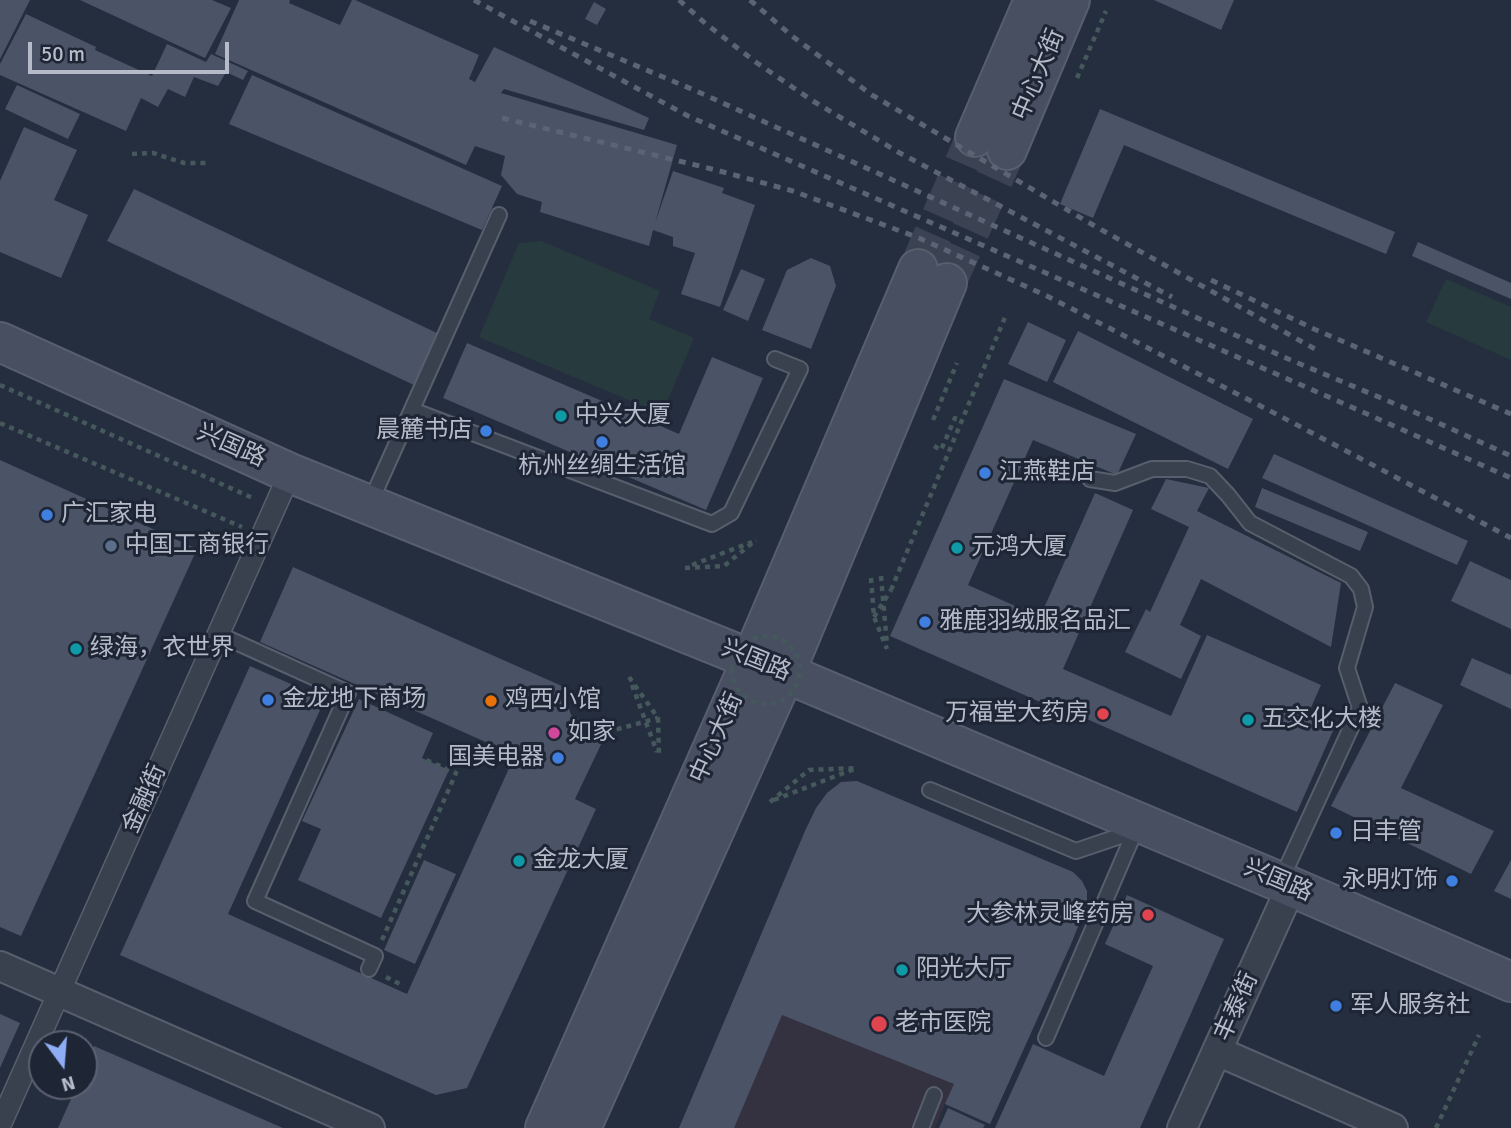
<!DOCTYPE html>
<html>
<head>
<meta charset="utf-8">
<style>
	body { margin:0 }
	#map { position:relative; width:1511px; height:1128px; overflow:hidden; background:#252e3e; font-family:Signika,sans-serif }
	canvas { display:block }
	.north { position:absolute; left:28px; top:1030px; width:70px; height:70px; box-sizing:border-box; background:#1e2534; border:2px solid #5b6170; border-radius:50%; rotate:164deg; font-size:19px; font-weight:700; line-height:28px; text-align:center; color:#b6bbc9 }
	.north::after { content:''; display:block; margin:auto; width:24px; height:32px; background:#8fadf5; clip-path:polygon(50% 0,100% 100%,50% 72%,0 100%) }
	.scale { position:absolute; left:28px; top:42px; width:201px; height:32px; box-sizing:border-box; border:4px solid #b6bbc9; border-top:0; padding-left:9px; font-size:21px; line-height:24px; white-space:nowrap; color:#b6bbc9; -webkit-text-stroke:5px #1e2534; paint-order:stroke }
</style>
</head>
<body>
<div id="map">
<canvas width="1511" height="1128"></canvas>
<div class="north">N</div>
<div class="scale">50 m</div>
</div>
<script>
const c = document.querySelector('canvas').getContext('2d');
c.lineJoin = 'round';
function paint(path, color) { c.fillStyle = color; c.fill(path, 'evenodd'); }
const toPath = rows => new Path2D(rows.map(r => 'M' + r).join(''));
function trace(path, color, width, dash) { c.strokeStyle = color; c.lineWidth = width; c.lineCap = dash ? 'butt' : 'round'; c.setLineDash(dash || []); c.stroke(path); }
function drawText(font, color, halo, rows, align = 'center') {
  c.font = font + ' Signika,"Noto Sans SC",sans-serif'; c.lineWidth = 6; c.setLineDash([]); c.textBaseline = 'middle'; c.strokeStyle = halo; c.fillStyle = color; for (const [text, x, y, turn = 0] of rows) {
    c.save(); c.translate(x, y); c.rotate((+turn || 0) * Math.PI / 180); c.textAlign = isNaN(turn) ? turn : align; if (halo) c.strokeText(text, 0, 0); c.fillText(text, 0, 0); c.restore();
  }
}
const medical = toPath([
	[857,781,1073,872,1082,881,1087,891,1087,904,1071,944,990,1124,945,1104,935,1128,679,1128,805,831,816,808,827,793,841,782]
]);
const green = toPath([
	[541,241,660,291,649,319,694,338,662,414,479,337,519,243],
	[1446,279,1511,307,1511,360,1426,322]
]);
const building = toPath([
	[0,0,30,0,0,59],
	[80,0,212,0,231,8,205,58],
	[239,0,290,0,289,3,340,25,352,0,355,0,479,55,469,79,475,82,494,47,649,118,644,130,504,89,501,93,677,145,655,223,673,171,724,188,722,193,755,205,720,307,681,294,695,253,673,246,673,237,653,230,649,246,540,212,542,202,517,194,501,175,505,156,475,146,466,165,215,54],
	[1154,0,1234,0,1221,30],
	[594,2,606,9,597,25,585,19],
	[26,14,96,47,95,50,152,76,167,44,206,62,211,54,248,71,243,80,226,72,218,86,194,77,185,97,168,89,158,107,141,98,126,131,0,75,0,64],
	[252,75,502,186,482,230,229,124],
	[17,85,80,114,68,139,5,109],
	[1100,109,1395,232,1386,254,1124,145,1093,218,1060,204],
	[24,127,77,150,54,200,88,215,61,278,0,252,0,181],
	[134,189,439,334,414,385,107,241],
	[1418,242,1511,283,1511,299,1412,256],
	[811,258,830,266,836,286,811,349,762,330,787,270],
	[741,269,765,279,748,321,723,310],
	[1028,322,1066,340,1047,382,1008,364],
	[1078,331,1253,419,1228,469,1053,382],
	[467,343,679,434,712,357,763,378,706,510,443,398],
	[1004,379,1136,434,1117,475,1033,440,968,585,1040,617,1095,493,1133,510,1063,669,1171,716,1207,635,1321,685,1309,712,1336,724,1297,812,1062,708,1047,705,890,636],
	[1274,454,1468,541,1457,565,1262,478],
	[0,460,197,549,21,936,0,927],
	[1166,479,1209,488,1197,511,1341,583,1331,647,1201,579,1180,625,1201,636,1181,679,1125,652,1146,609,1150,612,1189,527,1151,509],
	[1262,488,1368,532,1360,551,1255,507],
	[1470,561,1511,580,1511,629,1451,601],
	[293,567,562,686,571,715,607,732,575,799,596,809,467,1088,436,1095,120,955,250,666,325,699,228,914,407,994,515,755,260,642],
	[1472,658,1511,675,1511,709,1460,685],
	[1395,683,1443,705,1401,788,1494,831,1471,874,1331,806],
	[359,699,433,733,422,758,449,770,381,918,298,880,321,829,302,821],
	[857,781,1073,872,1082,881,1087,891,1087,904,1071,944,990,1124,945,1104,954,1084,782,1015,734,1128,679,1128,805,831,816,808,827,793,841,782],
	[424,860,456,874,415,964,384,950],
	[1511,860,1511,899,1494,891],
	[1127,895,1224,939,1140,1128,995,1128,1033,1044,1104,1076,1153,966,1105,944],
	[0,1014,20,1023,0,1068],
	[94,1046,283,1128,58,1128,77,1086,84,1086,84,1069],
	[948,1108,985,1125,983,1128,939,1128]
]);
const secondaryTunnel = toPath([
	[918,269,975,137],
	[947,283,1007,150]
]);
const path = toPath([
	[1077,78,1106,11],
	[132,154,153,153,184,163,209,163],
	[0,385,255,499],
	[933,420,957,363],
	[0,423,242,527],
	[934,446,941,450,955,418,962,421],
	[692,565,752,542],
	[685,568,724,566,756,540],
	[881,576,887,645],
	[871,578,874,617,887,649],
	[891,590,1006,315],
	[629,677,658,718,659,756],
	[632,685,657,752],
	[774,800,854,769],
	[770,802,809,770,858,768],
	[382,940,456,773,422,758],
	[386,977,404,986],
	[1436,1128,1479,1035]
]);
const service = toPath([
	[412,410,712,524,731,513,800,369,775,359],
	[1090,479,1115,483,1152,469,1187,469,1210,476,1228,495,1250,523,1351,576,1361,589,1365,607,1347,668,1360,708,1281,880],
	[370,503,499,215],
	[218,634,348,693,255,901,375,956,369,969],
	[930,790,1076,851,1135,831],
	[1046,1038,1138,824],
	[921,1128,934,1095]
]);
const pedestrian = toPath([
	[0,1125,290,473]
]);
const minor = toPath([
	[0,966,370,1128],
	[1217,1051,1393,1128],
	[1182,1128,1291,887]
]);
const secondary = toPath([
	[975,137,1034,0],
	[1007,150,1070,0],
	[0,342,290,473,785,673,1280,882,1511,982],
	[545,1128,752,659,918,269],
	[581,1128,785,673,947,283]
]);
const rail = toPath([
	[474,0,688,116,1340,402,1511,478],
	[679,0,706,24,757,63,813,101,898,152,1172,297],
	[750,0,792,36,872,95,1093,225,1315,349],
	[530,21,694,90,1286,358,1412,411,1511,456],
	[502,118,716,170,793,191,919,238,1047,296,1280,416,1511,538],
	[1211,280,1314,329,1511,414]
]);
const pathBridge = toPath([
	[874,617,891,590],
	'732 670a34 34 0 1 1 68 0a34 34 0 1 1-68 0Z',
	[607,732,658,718]
]);
const markers = [
	[561,416,7,"#0f9aa8"],
	[486,431,7,"#3f7fe0"],
	[602,442,7,"#3f7fe0"],
	[985,473,7,"#3f7fe0"],
	[47,515,7,"#3f7fe0"],
	[111,546,7,"#5c6f8a"],
	[957,548,7,"#0f9aa8"],
	[925,622,7,"#3f7fe0"],
	[76,649,7,"#0f9aa8"],
	[268,700,7,"#3f7fe0"],
	[491,701,7,"#e8710a"],
	[1103,714,7,"#e0444e"],
	[1248,720,7,"#0f9aa8"],
	[554,733,7,"#d1479c"],
	[558,758,7,"#3f7fe0"],
	[1336,833,7,"#3f7fe0"],
	[519,861,7,"#0f9aa8"],
	[1452,881,7,"#3f7fe0"],
	[1148,915,7,"#e0444e"],
	[902,970,7,"#0f9aa8"],
	[1336,1006,7,"#3f7fe0"],
	[879,1024,9,"#e0444e"]
];
const streetNames = [
	["中心大街",1039,75,-67],
	["兴国路",231,446,24],
	["兴国路",756,661,22],
	["中心大街",717,738,-66],
	["金融街",145,799,-66],
	["兴国路",1278,881,23],
	["丰泰街",1237,1007,-66]
];
const poiNames = [
	["中兴大厦",575,416],
	["晨麓书店",472,431,"right"],
	["杭州丝绸生活馆",602,467,"center"],
	["江燕鞋店",999,473],
	["广汇家电",61,515],
	["中国工商银行",125,546],
	["元鸿大厦",971,548],
	["雅鹿羽绒服名品汇",939,622],
	["绿海，衣世界",90,649],
	["金龙地下商场",282,700],
	["鸡西小馆",505,701],
	["万福堂大药房",1089,714,"right"],
	["五交化大楼",1262,720],
	["如家",568,733],
	["国美电器",544,758,"right"],
	["日丰管",1350,833],
	["金龙大厦",533,861],
	["永明灯饰",1438,881,"right"],
	["大参林灵峰药房",1134,915,"right"],
	["阳光大厅",916,970],
	["军人服务社",1350,1006],
	["老市医院",895,1024]
];
paint(medical, '#343140');
paint(green, '#273b3f');
paint(building, '#4b5467');
trace(secondaryTunnel, '#3b4353', 38, [38, 19]);
trace(service, '#575e6c', 18);
trace(pedestrian, '#575e6c', 24);
trace(minor, '#575e6c', 32);
trace(secondary, '#575e6c', 42);
trace(path, '#45585c', 4.5, [5, 5]);
trace(service, '#39404e', 14);
trace(pedestrian, '#39404e', 21);
trace(minor, '#39404e', 28);
trace(secondary, '#474f61', 38);
trace(rail, '#5b6475', 5, [7, 7]);
trace(pathBridge, '#45585c', 4.5, [5, 5]);
for (const [x, y, r, color] of markers) { const dot = new Path2D(); dot.arc(x, y, r, 0, 2 * Math.PI); c.fillStyle = color; c.fill(dot); trace(dot, '#1e2534', 2.5); }
drawText('24px', '#b6bbc9', '#1e2534', streetNames);
drawText('24px', '#b6bbc9', '#1e2534', poiNames, 'left');
</script>
</body>
</html>
